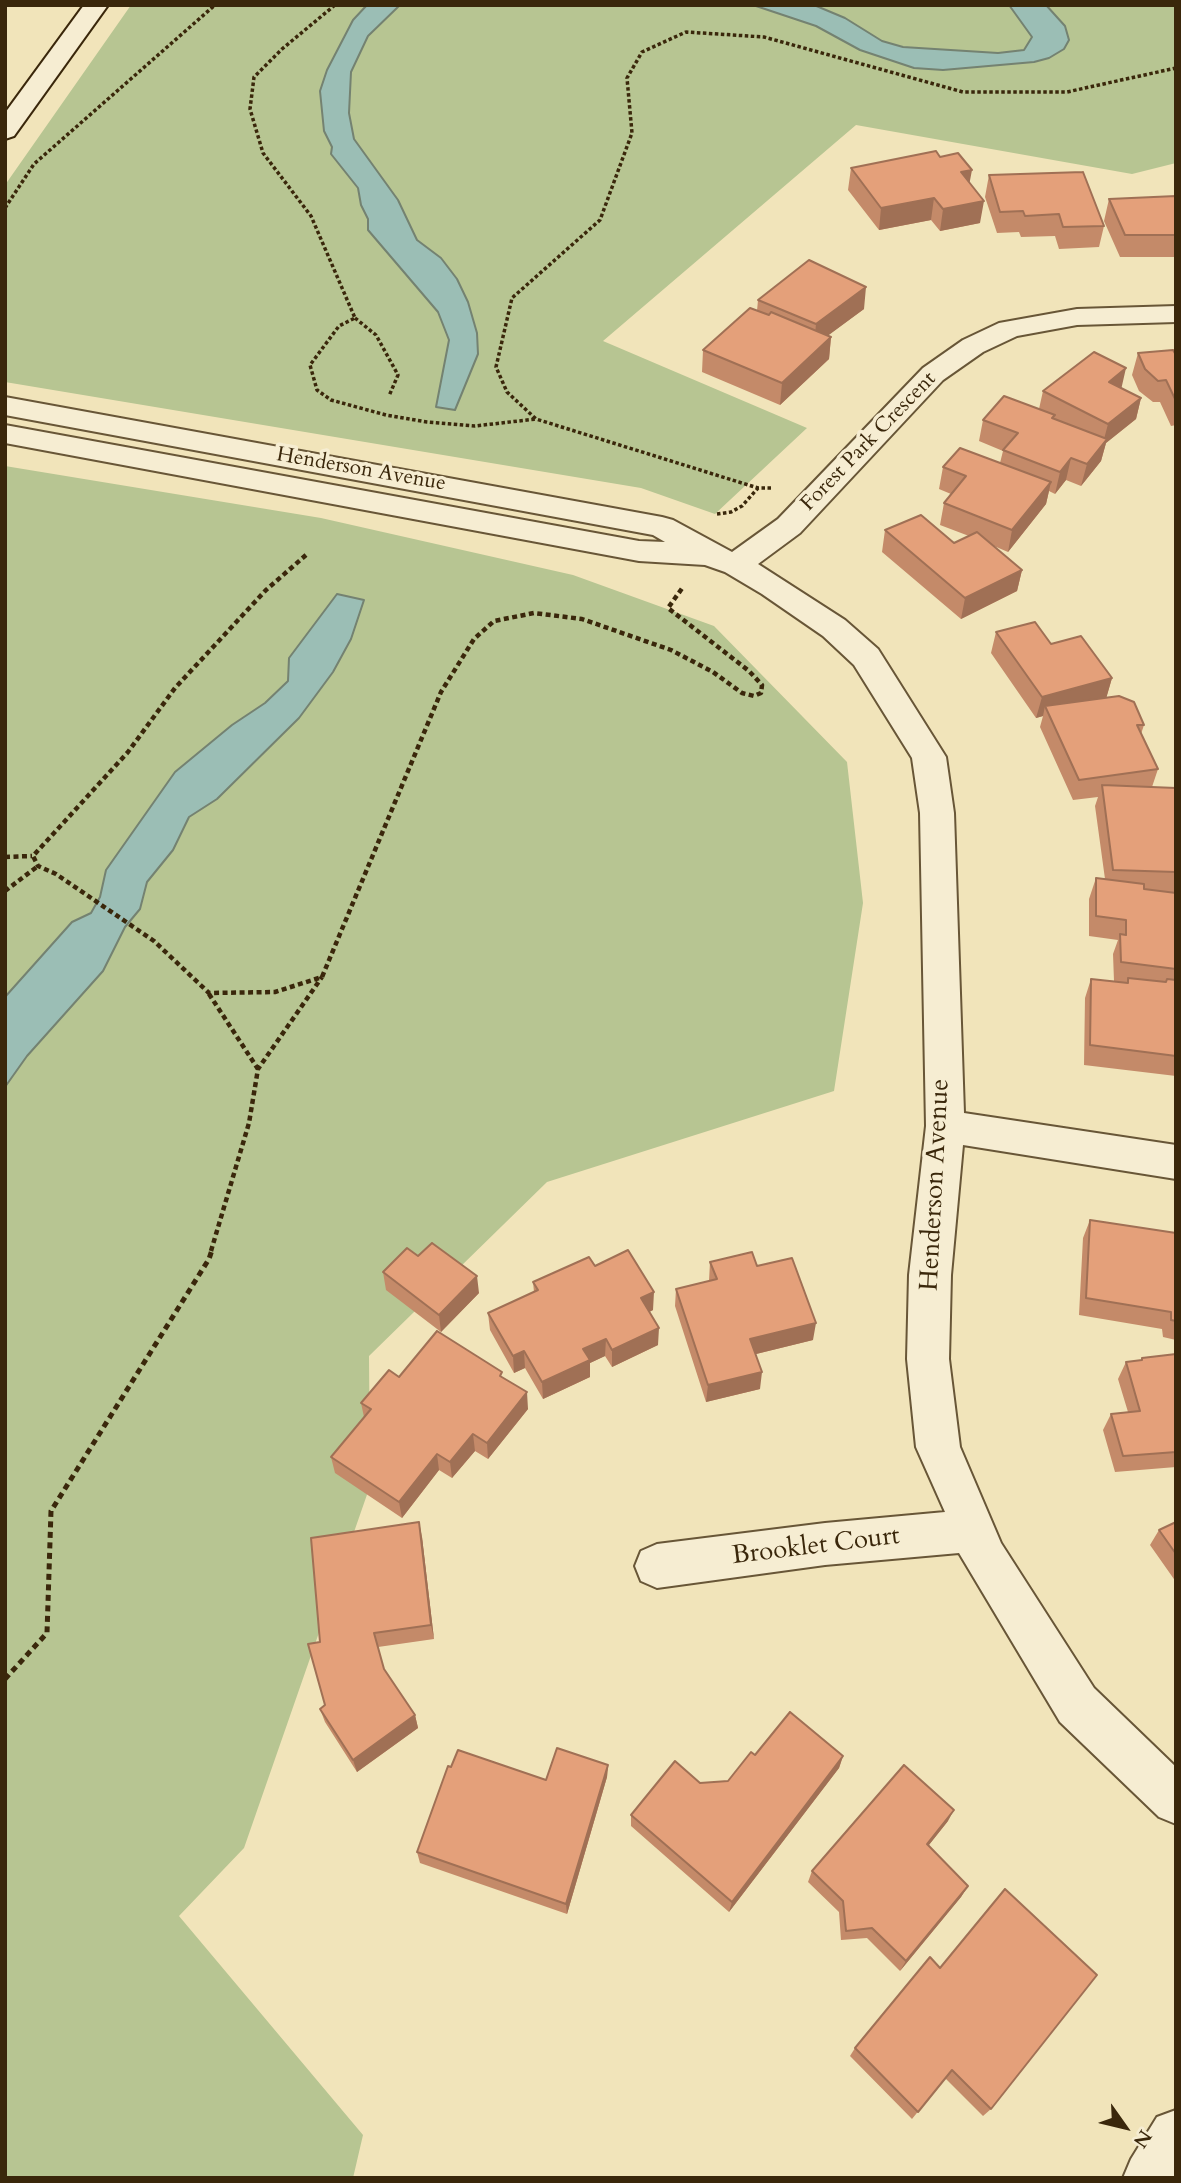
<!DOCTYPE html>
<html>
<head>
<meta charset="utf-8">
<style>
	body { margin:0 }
	#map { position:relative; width:1181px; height:2183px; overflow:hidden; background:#f1e4ba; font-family:Cardo,serif }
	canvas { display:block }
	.frame { position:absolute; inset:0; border:7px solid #3a270b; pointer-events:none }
	.north { position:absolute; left:1090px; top:2092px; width:70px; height:70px; -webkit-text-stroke:5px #f6edd2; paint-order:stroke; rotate:124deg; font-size:19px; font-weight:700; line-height:28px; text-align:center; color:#3a270b }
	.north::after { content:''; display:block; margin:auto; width:24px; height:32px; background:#3a270b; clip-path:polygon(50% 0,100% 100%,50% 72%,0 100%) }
</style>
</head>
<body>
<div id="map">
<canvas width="1181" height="2183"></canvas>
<div class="frame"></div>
<div class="north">N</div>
</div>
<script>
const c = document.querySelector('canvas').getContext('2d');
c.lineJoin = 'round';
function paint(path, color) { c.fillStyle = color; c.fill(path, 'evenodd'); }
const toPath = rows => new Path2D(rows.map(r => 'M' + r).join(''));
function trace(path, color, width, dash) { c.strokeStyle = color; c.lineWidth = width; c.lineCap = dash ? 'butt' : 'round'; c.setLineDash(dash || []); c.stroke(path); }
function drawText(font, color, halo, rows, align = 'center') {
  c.font = font + ' Cardo,serif'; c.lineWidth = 7; c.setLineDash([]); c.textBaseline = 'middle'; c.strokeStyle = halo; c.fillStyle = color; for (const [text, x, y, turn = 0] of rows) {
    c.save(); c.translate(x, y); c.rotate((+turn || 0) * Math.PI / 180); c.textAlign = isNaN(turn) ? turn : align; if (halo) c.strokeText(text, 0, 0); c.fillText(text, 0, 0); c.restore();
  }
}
const green = toPath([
	[131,5,1176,5,1176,163,1132,174,856,125,603,341,807,428,715,514,641,488,5,382,5,185],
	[5,466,321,518,573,575,714,626,847,762,863,903,834,1091,547,1182,369,1356,370,1486,244,1848,179,1916,363,2135,353,2178,5,2178]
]);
const water = toPath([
	[367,5,400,5,368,36,351,72,349,113,354,139,398,200,417,240,441,258,457,279,468,302,477,333,478,354,455,410,436,407,449,340,438,312,368,230,368,219,361,205,358,188,331,154,332,147,324,131,320,91,327,70,353,20,367,5],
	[753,5,814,5,845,18,882,41,903,47,998,53,1024,50,1032,37,1009,5,1046,5,1065,26,1069,40,1064,49,1049,58,1034,62,943,70,914,68,860,50,816,26,753,5],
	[337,594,364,600,351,639,333,672,299,718,217,799,189,817,173,850,147,882,140,909,125,927,103,971,27,1056,5,1087,5,997,72,922,91,913,100,897,106,870,175,772,232,725,265,703,288,681,289,658,337,594]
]);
const pathFar2 = toPath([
	[335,5,282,49,254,77,250,109,263,153,311,216,355,318,339,326,310,365,317,390,331,400,386,415,427,422,475,426,536,419],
	[5,208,34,164,215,5],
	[355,318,376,335,398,375,389,396],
	[771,488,758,488,536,419,507,392,496,367,512,298,600,220,632,133,627,78,642,52,686,32,764,37,963,92,1067,92,1176,68],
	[717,514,731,512,742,506,758,488]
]);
const pathFar1 = toPath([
	[306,555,266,590,175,688,128,752,33,856,38,866,56,874,154,941,209,993,275,992,322,977,441,692,474,639,494,621,534,613,582,619,671,650,713,672,742,693,754,696,761,693,762,685,749,671,668,608,683,587],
	[5,857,32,856],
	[5,891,38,866],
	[209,994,258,1069],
	[211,1251,249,1123,258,1069,322,977]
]);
const path = toPath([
	[5,1679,47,1633,51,1511,209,1259,212,1250]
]);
const street = toPath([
	[1176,306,1176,322,1077,325,1017,336,983,352,943,380,800,533,758,564,845,620,878,649,946,757,954,813,964,1113,1176,1145,1176,1179,963,1145,951,1275,949,1359,960,1447,1001,1543,1094,1688,1176,1767,1176,1824,1159,1817,1060,1722,959,1553,825,1565,657,1588,641,1581,635,1566,641,1551,657,1544,825,1523,945,1512,916,1447,907,1359,909,1275,926,1126,920,813,912,758,854,665,823,636,762,594,725,572,705,565,639,561,5,443,5,425,639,541,665,542,653,535,5,415,5,397,662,517,673,520,732,552,778,519,923,368,963,340,999,323,1077,309,1176,306],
	[1176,2110,1176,2178,1123,2178,1131,2159,1157,2117,1176,2110]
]);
const secondary = toPath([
	[84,5,108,5,14,136,5,139,5,113,84,5]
]);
const wall = toPath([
	[940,157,969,183,980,223,940,231,931,220,879,230,848,190,851,168],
	[989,175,1104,226,1099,247,1059,249,1055,236,1021,237,1019,232,997,233,985,197],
	[1176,196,1176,257,1120,257,1104,221,1109,199],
	[758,300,864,309,828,335,831,337,829,359,780,405,702,372,703,350,757,311],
	[1138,353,1176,355,1176,425,1171,426,1160,402,1153,402,1139,391,1132,375],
	[1121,388,1141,398,1136,419,1106,443,1101,461,1081,486,1066,480,1055,494,1049,491,1046,504,1008,552,994,546,1022,570,1017,591,961,619,882,552,885,530,954,543,969,536,940,525,944,503,951,494,939,489,943,467,1000,463,1003,451,979,441,983,420,1039,409,1043,391],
	[996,632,1051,644,1112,678,1106,698,1144,725,1141,734,1158,769,1152,787,1176,788,1176,1076,1084,1065,1085,998,1091,979,1114,981,1113,954,1118,940,1089,936,1089,899,1096,878,1105,879,1095,806,1098,797,1073,800,1040,727,1043,716,1036,718,991,653],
	[1090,1220,1176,1233,1176,1340,1163,1337,1162,1329,1079,1315,1083,1238],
	[418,1256,479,1293,441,1332,386,1290,383,1272],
	[710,1262,757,1266,813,1340,756,1354,760,1389,706,1402,675,1306,676,1289,709,1281],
	[595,1266,653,1310,649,1312,658,1345,612,1367,605,1356,590,1363,590,1377,543,1399,525,1368,514,1373,490,1330,488,1313,534,1292,533,1282],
	[1176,1354,1176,1467,1115,1472,1103,1430,1111,1414,1128,1412,1118,1379,1126,1362,1140,1361,1142,1358],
	[399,1377,503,1378,528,1409,488,1459,475,1451,452,1478,439,1470,402,1518,335,1473,331,1457,364,1417,361,1403],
	[1176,1522,1176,1582,1150,1545,1159,1530],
	[422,1537,434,1639,378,1647,384,1669,415,1715,418,1728,357,1772,325,1722,320,1709,325,1705,320,1642],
	[755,1755,843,1756,839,1768,729,1912,631,1826,631,1815,700,1783,728,1781],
	[608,1765,607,1777,567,1914,420,1863,417,1852,546,1780],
	[948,1821,928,1846,968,1886,961,1897,900,1971,867,1938,841,1940,839,1912,808,1882,812,1871],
	[930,1957,991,2109,983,2116,945,2078,912,2119,850,2056,855,2048]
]);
const shadedWall = toPath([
	[972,170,968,191,961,172],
	[934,198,931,220,879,230,881,208],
	[984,201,980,223,940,231,943,209],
	[866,287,864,309,814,346,816,324],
	[831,337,829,359,780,405,782,383],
	[1126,368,1121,390,1109,382],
	[1141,398,1136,419,1106,443,1101,461,1081,486,1087,464,1103,443,1108,424],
	[1071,458,1066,480,1055,494,1060,472],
	[1051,482,1046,504,1008,552,1012,530],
	[1022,570,1017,591,961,619,965,598],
	[1112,678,1106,699,1045,706,1043,716,1036,718,1042,697],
	[477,1276,479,1293,441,1332,439,1315],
	[654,1292,653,1310,641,1316,641,1298],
	[816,1323,813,1340,748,1356,750,1339],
	[659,1328,658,1345,612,1367,612,1350],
	[606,1339,605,1356,590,1363,590,1377,543,1399,542,1382,583,1349],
	[524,1351,525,1368,514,1373,513,1356],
	[762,1372,760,1389,706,1402,708,1385],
	[527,1392,528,1409,488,1459,487,1443],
	[473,1434,475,1451,452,1478,450,1462],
	[437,1454,439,1470,402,1518,399,1502],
	[419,1522,422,1537,434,1639,431,1625],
	[415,1715,418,1728,357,1772,353,1760],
	[843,1756,839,1768,729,1912,732,1902],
	[608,1765,607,1777,567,1914,566,1904],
	[954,1810,948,1821,921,1855,927,1844],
	[968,1886,961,1897,900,1971,906,1961]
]);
const building = toPath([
	[936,151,940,157,958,153,972,170,961,172,984,201,943,209,934,198,881,208,851,168,936,151],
	[1083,172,1104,226,1063,227,1059,214,1025,216,1023,211,1000,212,989,175,1083,172],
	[1176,196,1176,235,1125,235,1109,199,1176,196],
	[809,260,866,287,816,324,758,300,809,260],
	[750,308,769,315,771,312,831,337,782,383,703,350,750,308],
	[1173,350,1176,355,1176,401,1166,380,1158,381,1145,369,1138,353,1173,350],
	[1094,352,1126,368,1109,382,1141,398,1108,424,1043,391,1094,352],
	[1004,396,1055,415,1052,418,1107,439,1087,464,1071,458,1060,472,1003,450,1018,433,983,420,1004,396],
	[960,448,1051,482,1012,530,944,503,966,476,943,467,960,448],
	[921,515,954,543,977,532,1022,570,965,598,885,530,921,515],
	[1035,622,1051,644,1081,636,1112,678,1042,697,996,632,1035,622],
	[1119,696,1134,702,1144,725,1137,725,1158,769,1079,780,1045,706,1119,696],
	[1102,785,1176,788,1176,872,1113,870,1102,785],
	[1096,878,1144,884,1144,889,1176,893,1176,969,1121,962,1120,934,1126,935,1126,920,1096,916,1096,878],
	[1128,978,1166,982,1167,979,1176,980,1176,1056,1090,1045,1091,979,1128,983,1128,978],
	[1090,1220,1176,1233,1176,1321,1171,1320,1171,1312,1086,1298,1090,1220],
	[432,1243,477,1276,439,1315,383,1272,407,1248,418,1256,432,1243],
	[628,1250,654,1292,641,1298,659,1328,612,1350,606,1339,583,1349,590,1360,542,1382,524,1351,513,1356,488,1313,538,1290,533,1282,589,1257,595,1266,628,1250],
	[752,1252,757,1266,792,1258,816,1323,750,1339,762,1372,708,1385,676,1289,717,1279,710,1262,752,1252],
	[437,1331,502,1372,500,1376,527,1392,487,1443,473,1434,450,1462,437,1454,399,1502,331,1457,371,1409,361,1403,389,1370,399,1377,437,1331],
	[1176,1354,1176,1452,1123,1456,1111,1414,1140,1411,1126,1362,1142,1360,1142,1358,1176,1354],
	[419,1522,431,1625,374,1633,384,1669,415,1715,353,1760,320,1709,325,1705,308,1644,320,1642,311,1538,419,1522],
	[1176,1522,1176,1554,1159,1530,1176,1522],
	[790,1712,843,1756,732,1902,631,1815,675,1761,700,1783,728,1781,751,1752,755,1755,790,1712],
	[557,1748,608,1765,566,1904,417,1852,448,1766,451,1767,458,1750,546,1780,557,1748],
	[904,1765,954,1810,927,1844,968,1886,906,1961,872,1928,846,1931,843,1901,812,1871,904,1765],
	[1005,1889,1097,1975,991,2109,952,2070,918,2112,855,2048,930,1957,940,1968,1005,1889]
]);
const farStreetnames = [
	["Forest Park Crescent",869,442,-46],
	["Henderson Avenue",361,470,10]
];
const streetNames = [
	["Henderson Avenue",936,1185,-87],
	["Brooklet Court",816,1547,-7]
];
paint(green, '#b7c592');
paint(water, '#9bbeb5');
trace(water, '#748271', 2);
trace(street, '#685637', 4);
trace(secondary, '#3a270b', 4);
trace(pathFar2, '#3a270b', 3.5, [3.5, 2.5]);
trace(pathFar1, '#3a270b', 4.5, [5, 3.5]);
trace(path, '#3a270b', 5, [6, 4.5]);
paint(street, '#f6edd2');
paint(secondary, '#f6edd2');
paint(wall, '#c48a69');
paint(shadedWall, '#a07055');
paint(building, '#e4a07a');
trace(building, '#a07055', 2);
drawText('21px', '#3a270b', '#f6edd2', farStreetnames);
drawText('26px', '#3a270b', '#f6edd2', streetNames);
</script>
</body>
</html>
